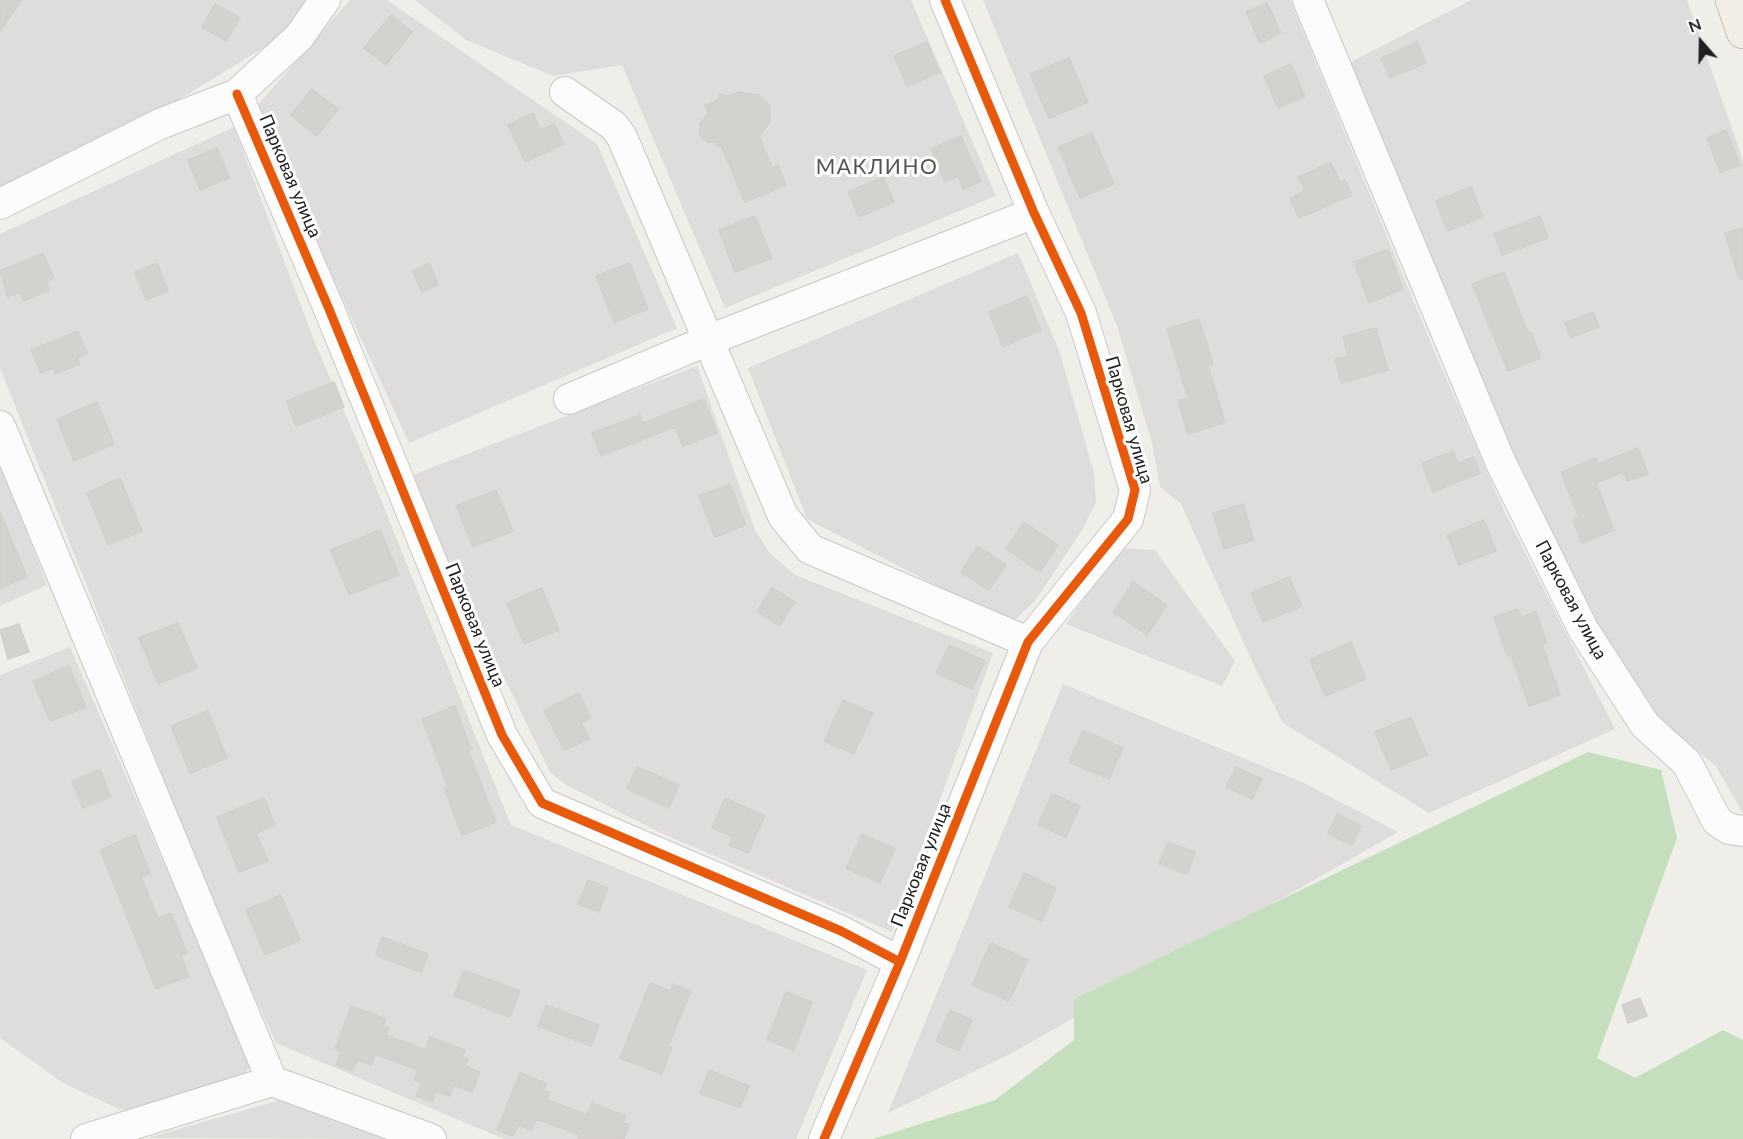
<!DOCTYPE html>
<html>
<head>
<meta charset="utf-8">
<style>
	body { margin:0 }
	#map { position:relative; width:1743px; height:1139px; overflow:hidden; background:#efeee9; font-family:Lato,sans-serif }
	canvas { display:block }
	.north { position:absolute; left:1671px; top:12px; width:60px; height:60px; -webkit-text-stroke:4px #fff; paint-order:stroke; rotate:340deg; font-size:16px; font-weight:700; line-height:24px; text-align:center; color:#212121 }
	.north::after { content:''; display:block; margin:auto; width:21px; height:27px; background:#212121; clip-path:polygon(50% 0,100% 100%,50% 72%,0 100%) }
</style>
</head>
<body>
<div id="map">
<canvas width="1743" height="1139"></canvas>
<div class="north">N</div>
</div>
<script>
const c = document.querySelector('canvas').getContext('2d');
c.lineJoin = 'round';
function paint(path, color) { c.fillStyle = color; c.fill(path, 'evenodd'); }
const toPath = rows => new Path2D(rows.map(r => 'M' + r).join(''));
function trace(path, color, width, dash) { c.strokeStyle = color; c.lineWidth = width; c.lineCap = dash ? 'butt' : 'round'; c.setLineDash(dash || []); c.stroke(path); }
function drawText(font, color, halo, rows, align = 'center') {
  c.font = font + ' Lato,sans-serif'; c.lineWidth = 6; c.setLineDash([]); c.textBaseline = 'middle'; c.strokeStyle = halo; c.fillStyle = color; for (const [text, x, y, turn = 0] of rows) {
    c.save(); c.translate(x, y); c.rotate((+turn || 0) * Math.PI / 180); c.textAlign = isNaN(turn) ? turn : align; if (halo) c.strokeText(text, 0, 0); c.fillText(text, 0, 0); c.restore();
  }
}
const residential = toPath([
	[0,0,311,0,293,30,168,106,0,187],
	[350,0,387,0,597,144,677,328,409,443,255,108],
	[415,0,911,0,996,196,725,308,622,65,553,76,466,40],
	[983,0,1290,0,1432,346,1506,515,1615,729,1429,813,1283,723,1257,672,1181,504,1160,487,1152,443,1117,326],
	[1471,0,1687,0,1743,160,1743,814,1716,766,1657,719,1599,629,1520,482,1349,63],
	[234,127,313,338,367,465,511,825,867,970,796,1139,504,1139,276,1043,224,930,0,368,0,234],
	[1018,253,1060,353,1094,473,1096,502,1082,530,1035,601,1014,621,974,605,807,519,748,368],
	[697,366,755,530,769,552,795,575,993,653,892,932,661,833,566,785,550,772,407,477],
	[0,463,47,585,0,606],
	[1120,548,1155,550,1235,661,1222,686,1066,624],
	[70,647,251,1064,243,1077,140,1110,119,1109,63,1083,0,1038,0,675],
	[1063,684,1304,783,1398,832,1012,1053,888,1113],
	[284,1099,384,1139,147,1138]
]);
const forest = toPath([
	[1588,752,1661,770,1677,838,1597,1058,1635,1078,1723,1030,1743,1040,1743,1139,873,1139,995,1100,1074,1040,1074,999]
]);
const building = toPath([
	[0,0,22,0,0,31,0,0],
	[1267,3,1281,33,1260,43,1246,12,1267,3],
	[215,4,240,18,226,41,202,27,215,4],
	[391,15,412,32,386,65,364,48,391,15],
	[927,42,940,72,907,86,894,56,927,42],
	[1417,42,1426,63,1390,78,1381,58,1417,42],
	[1069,58,1088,102,1049,118,1030,74,1069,58],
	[1291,64,1305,96,1278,108,1264,76,1291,64],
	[312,89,338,109,317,136,291,115,312,89],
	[739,92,759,95,770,106,770,122,759,136,772,168,778,165,786,185,745,202,721,145,718,147,716,142,707,142,699,134,700,124,708,113,705,106,718,100,720,94,727,96,739,92],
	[533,113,540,130,554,124,564,144,525,162,508,125,533,113],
	[1726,130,1740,165,1720,172,1707,138,1726,130],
	[1092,133,1114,184,1080,198,1058,147,1092,133],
	[961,136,981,182,963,189,958,176,945,182,931,149,961,136],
	[217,148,229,178,200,190,188,160,217,148],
	[1331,163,1340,182,1345,180,1352,195,1299,218,1290,198,1305,191,1298,177,1331,163],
	[883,177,894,202,859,217,848,192,883,177],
	[1471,187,1483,217,1447,231,1436,201,1471,187],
	[755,216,772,258,735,272,719,230,755,216],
	[1540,216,1548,238,1502,255,1494,234,1540,216],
	[1743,228,1743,279,1739,279,1725,233,1743,228],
	[1388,249,1403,289,1369,303,1354,262,1388,249],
	[43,253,54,278,46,281,49,290,24,301,20,292,8,297,0,271,43,253],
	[157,263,168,291,146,300,135,272,157,263],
	[429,263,438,285,422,292,412,271,429,263],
	[630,263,648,309,614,322,596,276,630,263],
	[1504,272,1528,333,1531,332,1541,358,1508,371,1472,284,1504,272],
	[1027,296,1041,330,1003,347,989,312,1027,296],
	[1593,312,1599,327,1571,338,1565,323,1593,312],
	[1199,319,1213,363,1208,365,1225,422,1188,434,1178,401,1188,398,1167,329,1199,319],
	[1376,328,1388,370,1341,383,1335,359,1348,356,1343,337,1376,328],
	[78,331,87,353,77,358,80,364,55,374,53,368,41,373,31,350,78,331],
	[334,382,344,407,296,426,286,401,334,382],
	[704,399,717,433,683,446,675,427,601,456,592,433,640,415,643,423,704,399],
	[97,402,114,444,74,461,57,419,97,402],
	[1638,448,1648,474,1627,481,1623,472,1596,483,1614,530,1582,543,1573,520,1579,518,1561,472,1596,458,1598,464,1638,448],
	[1453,451,1458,463,1474,457,1480,473,1433,492,1422,463,1453,451],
	[120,478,142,531,108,545,87,493,120,478],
	[730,484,746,525,715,537,699,496,730,484],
	[496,490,513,531,473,547,456,506,496,490],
	[1243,504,1254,540,1224,549,1213,513,1243,504],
	[0,512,27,577,0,588,0,512],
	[1484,520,1496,551,1459,565,1447,535,1484,520],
	[1024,522,1058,545,1040,572,1006,549,1024,522],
	[380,530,399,575,349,595,331,550,380,530],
	[978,546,1006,565,989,590,961,572,978,546],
	[1289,577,1302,606,1263,622,1251,593,1289,577],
	[1133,582,1167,605,1147,635,1113,612,1133,582],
	[542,588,559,630,524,644,507,603,542,588],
	[772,588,795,602,779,626,757,611,772,588],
	[1518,609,1521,617,1536,612,1547,643,1542,644,1560,695,1529,706,1511,655,1507,656,1494,617,1518,609],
	[178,623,197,668,158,684,139,638,178,623],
	[19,624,29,652,8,659,0,630,19,624],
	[1351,642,1366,679,1325,696,1310,660,1351,642],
	[949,645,985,661,972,689,936,673,949,645],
	[69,666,86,707,50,721,33,681,69,666],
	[579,693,591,718,581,723,589,739,564,750,544,710,579,693],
	[843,700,873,713,854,754,824,741,843,700],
	[455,706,471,749,468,750,496,822,462,835,444,788,448,787,422,719,455,706],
	[208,711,227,758,190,773,171,726,208,711],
	[1411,717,1427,755,1391,770,1375,732,1411,717],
	[1083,730,1123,748,1109,779,1069,762,1083,730],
	[637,767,679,785,669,808,627,789,637,767],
	[1236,767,1262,779,1252,799,1226,787,1236,767],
	[100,769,111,797,83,808,72,781,100,769],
	[1052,794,1080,806,1066,837,1038,825,1052,794],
	[264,798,275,825,256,833,268,861,239,872,217,817,264,798],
	[725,798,765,816,748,853,729,845,733,837,712,828,725,798],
	[1337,814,1361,826,1352,845,1328,834,1337,814],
	[862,834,895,849,880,883,846,868,862,834],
	[135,835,150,873,141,877,158,918,171,913,187,953,181,955,189,976,156,989,100,850,135,835],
	[1168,842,1195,852,1187,874,1159,864,1168,842],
	[1024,873,1056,888,1042,921,1009,907,1024,873],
	[588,880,608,888,599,912,578,904,588,880],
	[281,895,300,940,265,955,246,910,281,895],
	[382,937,428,954,421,972,376,955,382,937],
	[991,943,1028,960,1009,1001,972,985,991,943],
	[464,970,520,991,510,1017,454,996,464,970],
	[650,983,670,991,673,984,691,991,668,1047,672,1048,662,1074,620,1058,650,983],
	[786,992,812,1002,794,1050,767,1040,786,992],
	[1640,998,1647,1016,1628,1023,1622,1005,1640,998],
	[546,1005,599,1025,591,1046,538,1026,546,1005],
	[351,1006,386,1019,383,1026,389,1028,386,1035,426,1050,430,1037,465,1050,462,1057,468,1059,465,1066,480,1072,472,1092,454,1085,450,1096,436,1091,432,1102,416,1096,421,1083,414,1080,418,1070,375,1054,371,1065,357,1060,353,1071,336,1065,341,1052,335,1049,351,1006],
	[950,1010,972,1020,959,1051,936,1041,950,1010],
	[709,1070,749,1086,740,1108,700,1093,709,1070],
	[520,1073,546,1083,544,1091,550,1093,547,1100,587,1115,592,1103,626,1116,623,1123,629,1125,624,1139,578,1139,580,1135,536,1119,532,1130,518,1125,513,1136,497,1130,520,1073]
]);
const minor = toPath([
	[1308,0,1500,461,1583,629,1645,725,1687,763,1717,821,1729,829,1743,831],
	[565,92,614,126,622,137,783,516,810,549,1028,642],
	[237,94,329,309,502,735,542,803,841,931,900,962],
	[0,204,160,124,237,94,299,37,325,0],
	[569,399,709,340,1034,213],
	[0,426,272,1081,431,1139],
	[86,1139,272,1081],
	[824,1139,900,962,1028,642,1128,519,1135,490,1081,313,1034,213,945,0]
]);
const major = toPath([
	[1732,0,1743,32]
]);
const cycleway = toPath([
	[237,94,329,309,502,735,542,803,841,931,900,962],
	[824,1139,900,962,1028,642,1128,519,1135,490,1081,313,1034,213,945,0]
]);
const streetNames = [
	["Парковая улица",290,176,67],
	["Парковая улица",1129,420,74],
	["Парковая улица",1571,600,62],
	["Парковая улица",475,625,68],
	["Парковая улица",921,865,-68]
];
const quarterNames = [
	["МАКЛИНО",877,167]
];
paint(residential, '#dedddb');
paint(forest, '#c5dfbe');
paint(building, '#d4d2ce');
trace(building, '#d2d0cb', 1.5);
trace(minor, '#c8c8c5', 32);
trace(major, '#a69f85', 34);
trace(minor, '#fdfcfc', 30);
trace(major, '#f2eee6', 33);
trace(cycleway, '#e8590c', 9);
drawText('18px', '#212121', '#fff', streetNames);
c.letterSpacing = '1.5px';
drawText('21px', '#545454', '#fff', quarterNames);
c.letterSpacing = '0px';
</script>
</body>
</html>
